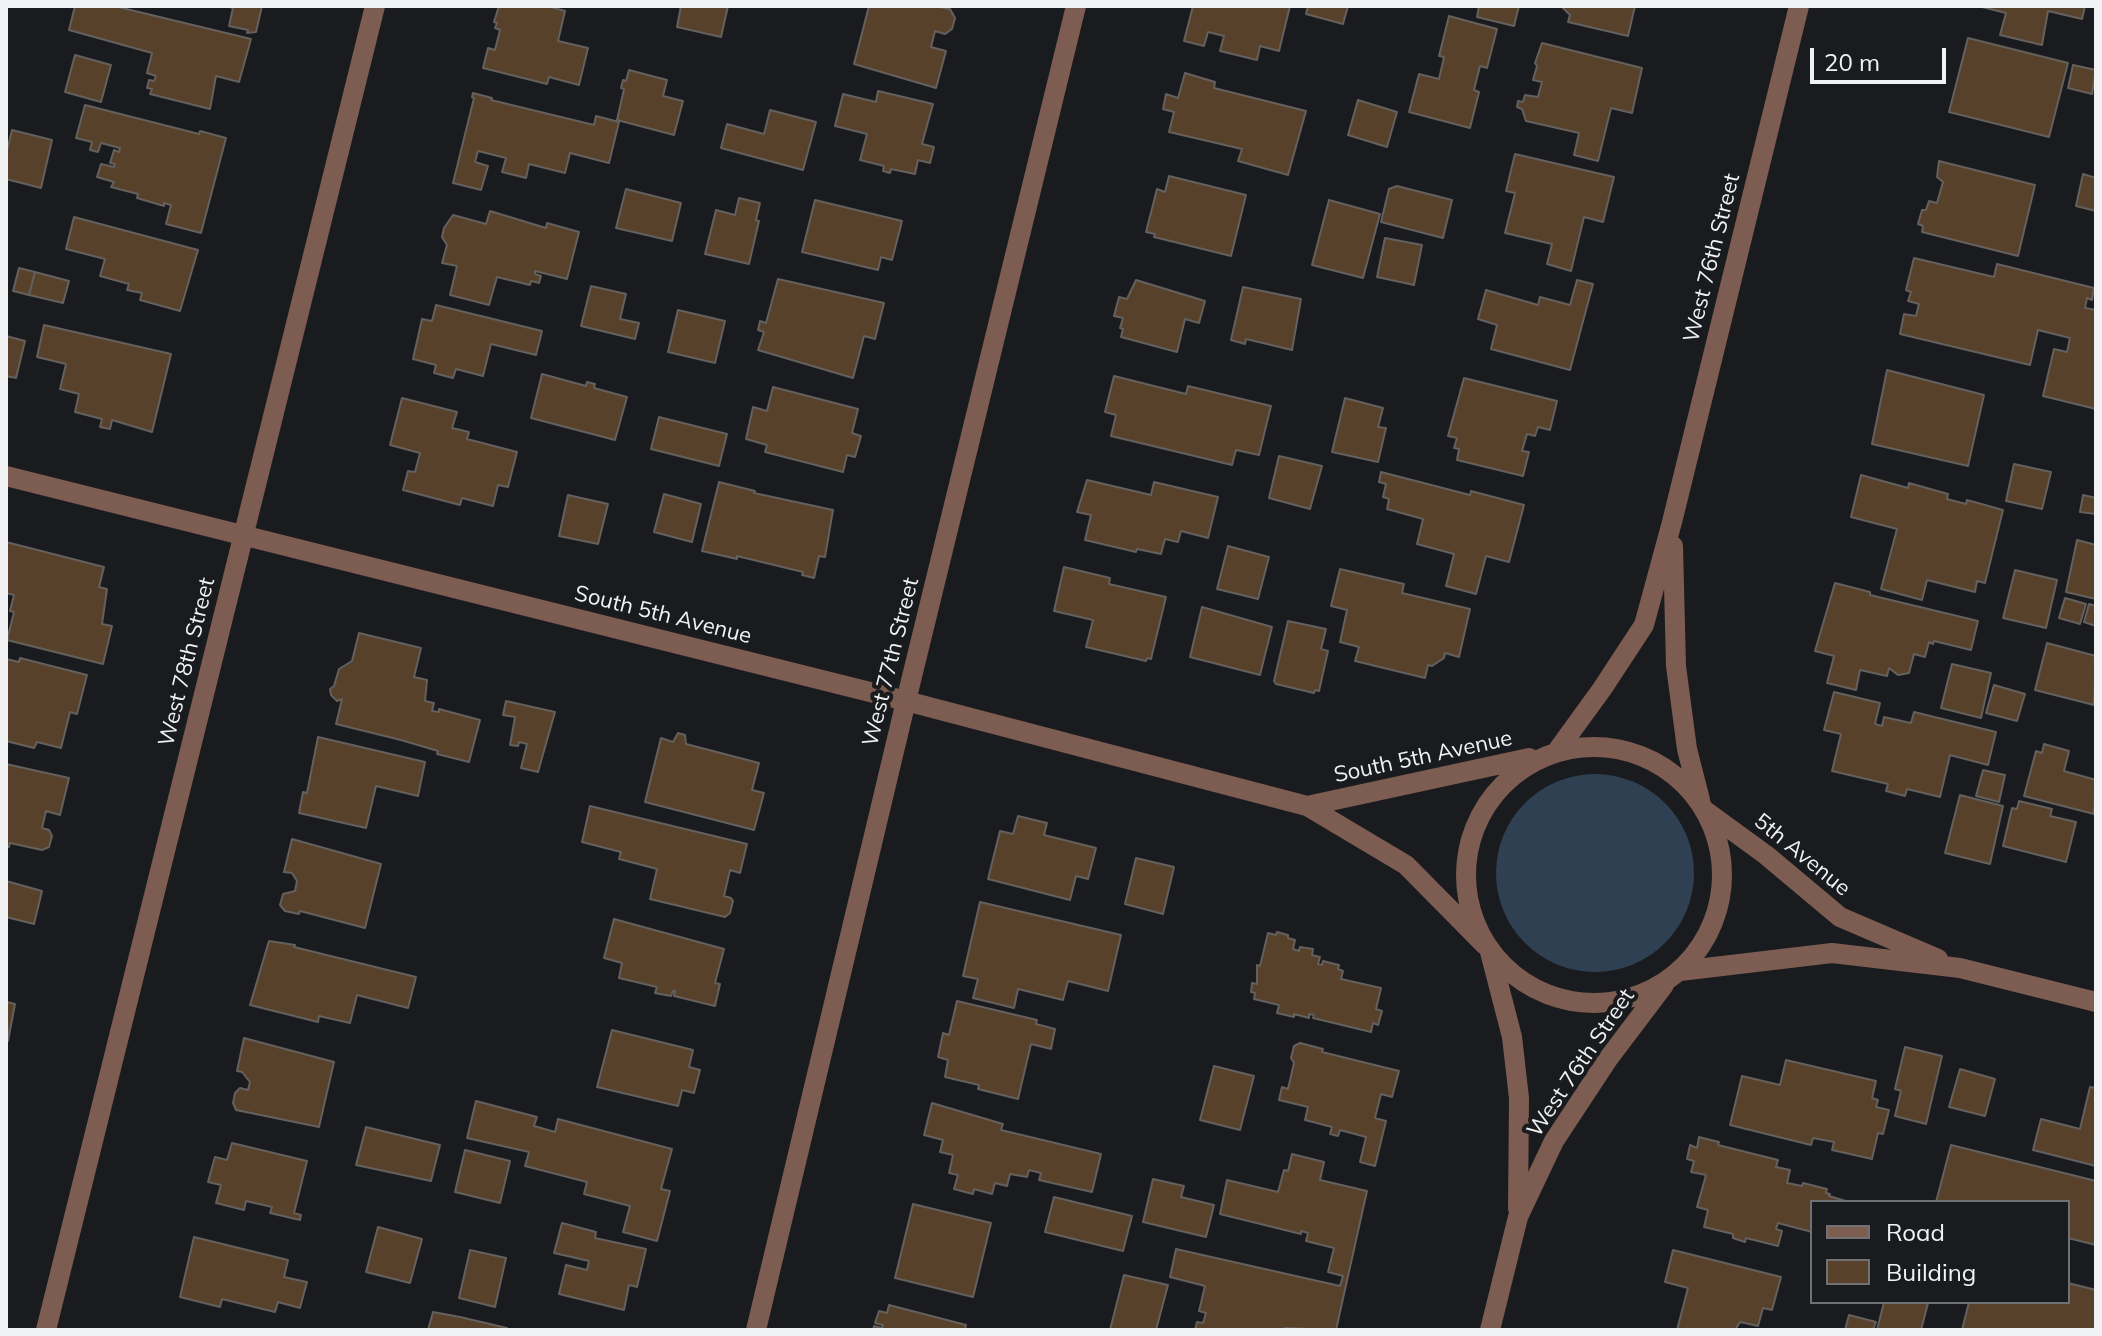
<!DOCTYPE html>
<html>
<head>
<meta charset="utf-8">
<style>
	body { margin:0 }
	#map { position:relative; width:2102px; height:1336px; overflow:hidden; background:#191b1e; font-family:Mulish,sans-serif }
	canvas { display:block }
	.frame { position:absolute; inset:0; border:8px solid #f0f2f4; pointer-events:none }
	.legend { position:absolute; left:1810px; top:1200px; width:260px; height:104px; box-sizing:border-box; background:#191b1e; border:2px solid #6f7174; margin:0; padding:10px 14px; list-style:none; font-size:24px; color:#f0f2f4 }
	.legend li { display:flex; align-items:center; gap:16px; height:40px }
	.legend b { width:40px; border:2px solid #6f7174 }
	.scale { position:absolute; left:1810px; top:48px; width:136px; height:36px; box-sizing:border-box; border:4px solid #f0f2f4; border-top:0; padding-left:10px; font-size:24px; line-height:28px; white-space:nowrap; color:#f0f2f4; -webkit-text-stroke:6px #191b1e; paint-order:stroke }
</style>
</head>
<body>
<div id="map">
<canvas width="2102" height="1336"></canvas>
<div class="frame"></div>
<ul class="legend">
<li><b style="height:10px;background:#7d5c51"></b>Road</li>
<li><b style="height:22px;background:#58412b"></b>Building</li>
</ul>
<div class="scale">20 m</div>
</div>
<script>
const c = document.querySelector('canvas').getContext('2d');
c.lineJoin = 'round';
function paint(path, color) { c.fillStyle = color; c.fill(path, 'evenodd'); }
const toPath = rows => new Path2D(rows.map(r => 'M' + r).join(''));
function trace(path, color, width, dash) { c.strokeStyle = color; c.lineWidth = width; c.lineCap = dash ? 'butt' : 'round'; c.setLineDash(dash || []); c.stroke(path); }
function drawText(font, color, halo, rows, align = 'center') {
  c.font = font + ' Mulish,sans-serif'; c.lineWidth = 8; c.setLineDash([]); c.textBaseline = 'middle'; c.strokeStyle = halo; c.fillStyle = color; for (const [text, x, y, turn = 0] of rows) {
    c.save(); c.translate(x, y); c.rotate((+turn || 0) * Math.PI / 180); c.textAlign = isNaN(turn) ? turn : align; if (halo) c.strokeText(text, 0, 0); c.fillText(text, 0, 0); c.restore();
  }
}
const green = toPath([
	'1496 873a99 99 0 1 1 198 0a99 99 0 1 1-198 0Z'
]);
const building = toPath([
	[75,6,114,6,251,39,239,82,216,76,210,109,150,94,152,89,147,88,149,80,154,81,156,76,147,73,152,53,69,30,75,6],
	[226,6,262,6,256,32,247,33,248,30,229,26,233,8,226,6],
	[499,6,547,6,565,11,558,41,588,48,579,85,549,77,547,84,483,68,488,48,495,50,500,30,495,28,497,23,494,22,499,6],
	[681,6,728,6,721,37,677,27,681,6],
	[869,6,933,6,950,9,955,18,952,29,945,34,935,31,931,47,946,51,936,88,854,64,869,6],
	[1193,6,1290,6,1279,51,1260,46,1257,60,1220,51,1224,36,1208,32,1204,46,1184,41,1193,6],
	[1308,6,1348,6,1343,24,1306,14,1308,6],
	[1479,6,1519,6,1514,26,1477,17,1479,6],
	[1561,6,1635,6,1628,36,1568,22,1570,15,1561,6],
	[1978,6,2085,6,2082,19,2048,11,2042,45,2000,35,2006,13,1978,6],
	[1449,16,1497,29,1487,68,1480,66,1474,90,1479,92,1470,128,1409,112,1419,74,1439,79,1444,57,1439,56,1449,16],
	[1968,38,2068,63,2049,137,1949,112,1968,38],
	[1542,43,1642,68,1632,113,1611,108,1598,161,1574,155,1579,133,1526,121,1522,109,1517,107,1518,101,1523,102,1525,95,1538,97,1542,82,1533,80,1537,66,1535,63,1542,43],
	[75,55,111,65,101,102,65,92,75,55],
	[2073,65,2096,70,2092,94,2068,88,2073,65],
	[629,70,667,80,663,96,683,101,674,135,617,120,624,89,621,88,623,80,626,81,629,70],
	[1185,73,1215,82,1214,88,1306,111,1288,175,1238,161,1242,149,1169,132,1174,112,1163,109,1166,94,1178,98,1185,73],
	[878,91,933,104,922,144,934,147,930,163,918,160,915,174,891,169,890,173,883,171,884,166,860,160,867,134,835,126,843,94,876,102,878,91],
	[473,93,492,98,491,100,594,125,596,116,619,122,609,163,570,153,565,173,529,164,526,178,502,172,506,158,478,151,475,162,488,166,481,190,453,183,474,98,472,97,473,93],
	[1358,100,1397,112,1387,147,1348,135,1358,100],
	[85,105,199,134,200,131,226,138,201,233,166,224,171,205,164,203,164,206,137,198,138,194,111,187,114,182,97,177,101,164,114,167,115,164,110,163,114,150,119,152,120,148,101,143,98,152,90,150,92,142,76,138,85,105],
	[770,110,816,122,803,170,721,148,727,124,764,134,770,110],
	[12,130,52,140,41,188,6,179,6,155,12,130],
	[1515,154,1614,177,1603,222,1584,217,1571,271,1547,264,1552,244,1505,233,1515,193,1506,191,1515,154],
	[1939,161,2035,185,2018,256,1922,232,1923,226,1918,224,1922,210,1926,210,1929,201,1937,203,1943,182,1937,177,1939,161],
	[2083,174,2096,178,2096,211,2076,206,2083,174],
	[1169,176,1246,195,1231,256,1154,237,1155,234,1146,232,1157,189,1165,192,1169,176],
	[1397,186,1452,200,1443,238,1381,222,1389,189,1397,186],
	[626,189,681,203,672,241,616,228,626,189],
	[739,198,760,203,756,220,759,221,749,264,705,254,716,210,735,215,739,198],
	[815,200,902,221,892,260,881,257,878,270,802,252,815,200],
	[1329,200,1380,214,1363,278,1312,265,1329,200],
	[490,211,546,228,547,223,579,232,567,279,535,271,535,274,541,276,539,283,531,281,530,285,497,277,489,305,450,295,457,266,442,263,447,245,442,237,444,228,453,215,486,224,490,211],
	[74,217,198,250,180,311,140,300,142,293,127,290,129,284,100,276,105,259,66,249,74,217],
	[1385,238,1422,245,1414,285,1377,277,1385,238],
	[1914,258,1994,277,1997,264,2094,288,2092,300,2087,298,2085,308,2096,310,2096,409,2043,396,2054,349,2067,352,2070,338,2038,330,2030,365,1900,334,1904,314,1916,316,1919,304,1908,301,1911,292,1906,290,1914,258],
	[19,268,35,272,29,295,13,291,19,268],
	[35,272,69,281,63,303,29,295,35,272],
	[778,279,884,303,875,339,864,336,853,378,758,350,764,332,758,330,760,321,766,323,778,279],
	[1136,280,1205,301,1199,323,1185,319,1177,352,1121,337,1123,329,1120,328,1123,318,1114,316,1119,297,1127,299,1136,280],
	[1577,280,1593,284,1570,370,1491,349,1497,325,1478,319,1486,290,1538,305,1540,297,1570,305,1577,280],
	[591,286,626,294,620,319,639,323,635,339,581,326,591,286],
	[1243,287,1301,299,1292,350,1246,339,1245,344,1231,340,1243,287],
	[436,305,542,331,536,355,491,344,483,376,456,369,453,378,434,373,436,365,413,359,422,319,432,321,436,305],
	[678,310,725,321,715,363,668,352,678,310],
	[44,325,171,354,152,432,112,420,110,429,100,427,102,419,75,412,79,394,60,389,66,364,37,357,44,325],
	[6,336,25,341,16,378,6,376,6,336],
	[1887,370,1984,395,1968,466,1872,444,1887,370],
	[542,374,586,386,587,382,595,384,594,388,627,397,615,440,531,418,542,374],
	[1114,376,1186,394,1188,386,1271,406,1259,455,1236,450,1232,465,1111,436,1116,415,1105,412,1114,376],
	[1464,378,1557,401,1550,430,1538,427,1535,436,1527,434,1522,451,1529,452,1523,476,1457,460,1459,449,1454,448,1457,438,1448,436,1464,378],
	[773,387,858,409,852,433,861,436,855,457,847,455,843,472,765,452,767,445,746,439,753,407,767,411,773,387],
	[402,398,457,412,452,428,469,432,467,439,517,452,508,487,498,485,493,506,462,498,460,505,403,490,408,471,415,472,420,453,390,445,402,398],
	[1345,398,1383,408,1378,427,1386,428,1378,462,1332,452,1345,398],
	[659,417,727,434,719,466,651,449,659,417],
	[1279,456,1322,466,1310,509,1269,498,1279,456],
	[2014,464,2051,472,2042,509,2006,501,2014,464],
	[1381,472,1470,495,1471,491,1524,505,1509,562,1486,556,1476,594,1446,586,1454,554,1417,544,1423,519,1387,509,1389,499,1383,497,1386,484,1379,482,1381,472],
	[1861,475,1908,488,1909,483,1948,494,1947,499,1966,504,1967,500,2003,510,1985,583,1977,581,1975,592,1927,580,1922,600,1881,589,1897,529,1851,517,1861,475],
	[1087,480,1151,495,1154,482,1218,497,1208,538,1181,531,1178,542,1165,539,1161,554,1137,549,1136,552,1085,540,1091,515,1077,512,1087,480],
	[719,482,755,491,754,493,833,510,825,557,819,556,814,578,802,575,803,572,737,556,737,559,702,551,719,482],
	[664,494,701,504,692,542,654,532,664,494],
	[568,495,608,504,598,544,559,536,568,495],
	[2083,495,2096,498,2096,514,2080,512,2083,495],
	[2077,540,2096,545,2096,599,2066,592,2077,540],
	[6,542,104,567,99,587,107,589,102,624,112,626,103,664,7,640,14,612,10,611,14,595,6,593,6,542],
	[1228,546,1269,557,1258,599,1217,589,1228,546],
	[1064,567,1110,578,1109,584,1166,597,1151,659,1147,658,1146,661,1086,647,1093,620,1054,611,1064,567],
	[1340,569,1404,584,1402,593,1470,609,1459,657,1445,653,1444,658,1432,666,1428,665,1425,678,1355,661,1359,647,1340,642,1347,610,1331,606,1340,569],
	[2015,570,2057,580,2046,628,2003,618,2015,570],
	[1835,583,1870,592,1870,595,1978,621,1971,650,1934,641,1933,644,1929,642,1925,657,1914,654,1909,673,1898,675,1889,668,1887,676,1860,670,1856,690,1827,683,1834,656,1815,651,1835,583],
	[2065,598,2086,604,2080,624,2059,618,2065,598],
	[2089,604,2096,606,2096,626,2084,622,2089,604],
	[1202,607,1272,627,1260,675,1190,657,1202,607],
	[1288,621,1326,629,1321,649,1328,651,1319,691,1315,690,1314,693,1276,684,1274,681,1288,621],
	[359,633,421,648,414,677,427,680,425,701,434,703,432,711,439,712,439,709,480,720,469,762,437,754,438,751,401,740,336,724,342,699,337,701,331,695,330,689,334,686,339,669,352,661,359,633],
	[2047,643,2096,656,2094,705,2035,690,2047,643],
	[20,658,87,675,77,714,70,712,61,748,37,742,34,748,6,741,6,659,19,662,20,658],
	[1952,664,1991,673,1981,718,1941,708,1952,664],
	[1994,685,2025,694,2017,721,1986,713,1994,685],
	[1834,692,1880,703,1875,724,1882,726,1884,717,1911,723,1914,712,1996,732,1988,765,1950,755,1940,797,1907,789,1905,796,1886,791,1888,784,1832,771,1841,734,1824,730,1834,692],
	[506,701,555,712,538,772,521,768,527,744,519,742,518,746,510,745,515,717,503,715,506,701],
	[678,733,685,735,686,744,759,763,752,790,764,793,754,830,645,802,661,738,673,742,678,733],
	[318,737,425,762,418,796,376,786,366,828,299,813,303,792,307,793,318,737],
	[2044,744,2069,751,2064,771,2096,780,2094,814,2024,796,2036,751,2042,753,2044,744],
	[6,764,69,778,60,815,46,811,42,828,49,830,52,836,49,847,42,850,10,843,9,847,6,847,6,764],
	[1983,770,2005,775,1999,802,1976,796,1983,770],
	[1960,795,2003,806,1990,864,1945,853,1960,795],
	[2019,801,2052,809,2050,816,2076,822,2066,862,2003,846,2012,808,2017,809,2019,801],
	[590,806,747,844,740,873,730,870,724,896,731,898,733,901,730,913,725,917,650,899,657,869,619,859,621,852,582,842,590,806],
	[1018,816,1047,823,1044,835,1096,848,1088,879,1076,876,1070,900,988,879,1000,831,1013,834,1018,816],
	[292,839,381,864,365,928,300,911,299,914,285,911,280,905,283,894,295,891,297,881,292,873,284,872,292,839],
	[1136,858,1174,867,1163,914,1125,904,1136,858],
	[6,881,42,891,34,924,6,917,6,881],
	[980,902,1121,935,1108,991,1068,981,1063,1000,1018,989,1014,1008,973,998,978,979,963,976,980,902],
	[614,919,724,949,715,983,720,984,715,1006,674,996,675,991,673,991,671,996,655,993,657,987,619,978,622,963,604,958,614,919],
	[1277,932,1288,935,1288,938,1295,940,1293,949,1299,951,1300,947,1313,949,1312,955,1320,957,1318,964,1322,965,1323,961,1339,965,1338,969,1343,971,1341,979,1381,988,1376,1009,1382,1011,1378,1025,1373,1023,1371,1032,1313,1018,1314,1015,1309,1014,1309,1018,1294,1014,1294,1017,1277,1013,1279,1005,1254,999,1255,993,1251,992,1252,983,1257,984,1257,965,1260,966,1268,933,1276,935,1277,932],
	[269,941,295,945,294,947,416,977,408,1008,357,995,350,1023,319,1016,318,1022,250,1005,269,941],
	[6,998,7,1002,15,1004,8,1041,6,998],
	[957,1001,1037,1020,1036,1024,1055,1029,1051,1049,1031,1044,1018,1099,978,1089,979,1085,945,1077,948,1060,938,1057,943,1033,949,1035,957,1001],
	[612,1030,693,1050,689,1067,700,1070,694,1093,682,1090,678,1106,597,1087,612,1030],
	[244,1038,334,1062,319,1127,236,1110,233,1103,235,1093,240,1088,248,1090,250,1082,242,1072,237,1071,244,1038],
	[1300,1043,1323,1049,1322,1052,1399,1071,1392,1097,1381,1094,1375,1118,1386,1121,1375,1166,1360,1162,1366,1137,1340,1130,1338,1136,1330,1134,1332,1127,1305,1120,1308,1107,1279,1100,1282,1087,1288,1089,1294,1063,1291,1058,1294,1046,1300,1043],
	[1905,1047,1942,1056,1926,1124,1895,1116,1901,1091,1895,1089,1905,1047],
	[1786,1060,1876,1081,1872,1098,1878,1100,1876,1107,1889,1110,1883,1134,1878,1133,1872,1159,1832,1150,1834,1142,1813,1138,1811,1145,1730,1125,1742,1076,1780,1085,1786,1060],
	[1214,1066,1254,1076,1240,1130,1200,1120,1214,1066],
	[1960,1069,1995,1079,1985,1116,1949,1107,1960,1069],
	[2090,1087,2096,1088,2096,1166,2033,1150,2041,1119,2080,1129,2090,1087],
	[476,1101,537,1117,534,1126,555,1132,558,1119,672,1149,661,1189,670,1191,657,1241,623,1232,630,1206,584,1194,587,1182,525,1166,529,1152,467,1138,476,1101],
	[932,1103,1003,1124,1001,1130,1101,1154,1092,1192,1039,1180,1041,1173,1029,1170,1027,1177,1010,1174,1007,1186,995,1183,992,1194,974,1189,973,1194,954,1189,958,1175,949,1173,953,1155,940,1152,943,1140,924,1135,932,1103],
	[366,1127,440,1145,431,1181,356,1165,366,1127],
	[1699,1137,1719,1142,1718,1145,1778,1160,1776,1167,1790,1170,1787,1183,1802,1186,1803,1183,1827,1189,1826,1193,1830,1194,1829,1196,1849,1202,1812,1202,1812,1232,1778,1223,1776,1229,1782,1231,1778,1246,1746,1238,1745,1242,1733,1238,1733,1234,1704,1227,1708,1210,1697,1207,1706,1175,1691,1172,1694,1161,1687,1159,1690,1145,1697,1148,1699,1137],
	[232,1143,307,1161,294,1213,301,1215,300,1220,270,1213,272,1207,246,1201,244,1210,216,1203,221,1185,208,1182,215,1157,227,1160,232,1143],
	[1951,1145,2096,1181,2096,1245,2068,1238,2068,1202,1936,1202,1951,1145],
	[465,1150,510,1161,500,1203,455,1192,465,1150],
	[1292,1154,1324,1162,1320,1180,1367,1191,1336,1330,1285,1328,1284,1330,1195,1330,1197,1322,1203,1323,1206,1313,1199,1311,1205,1286,1170,1277,1176,1249,1340,1286,1343,1276,1328,1272,1334,1248,1306,1241,1308,1233,1301,1231,1301,1234,1220,1214,1227,1180,1278,1192,1284,1170,1288,1171,1292,1154],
	[1153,1179,1184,1186,1181,1197,1214,1205,1206,1237,1143,1222,1153,1179],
	[1054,1197,1132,1216,1123,1251,1045,1232,1054,1197],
	[913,1204,991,1223,973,1297,895,1278,913,1204],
	[562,1223,596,1232,595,1238,646,1249,637,1287,629,1285,624,1310,559,1294,566,1265,587,1270,589,1261,554,1253,562,1223],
	[378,1227,422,1239,410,1283,366,1272,378,1227],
	[194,1237,288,1260,284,1277,307,1282,300,1308,278,1302,275,1312,222,1299,220,1307,180,1297,194,1237],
	[470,1250,506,1258,495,1307,459,1298,470,1250],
	[1673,1250,1781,1277,1772,1310,1763,1308,1758,1326,1740,1322,1735,1330,1677,1330,1688,1288,1665,1282,1673,1250],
	[1124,1275,1168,1285,1156,1330,1110,1330,1124,1275],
	[2068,1283,2096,1290,2096,1330,1962,1330,1969,1302,2068,1302,2068,1283],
	[1884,1302,1928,1303,1921,1330,1877,1330,1884,1302],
	[889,1305,966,1325,965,1330,873,1330,874,1326,882,1328,883,1325,875,1323,879,1311,887,1313,889,1305],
	[433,1312,460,1317,507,1328,506,1330,428,1330,433,1312],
	[1849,1315,1876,1322,1873,1330,1845,1330,1849,1315]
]);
const minor = toPath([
	[46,1330,375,6],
	[756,1330,906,701,1076,6]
]);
const tertiary = toPath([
	[6,476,906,701,1307,806,1406,865,1485,945],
	[1673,546,1676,666,1687,749,1700,800],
	'1466 875a128 128 0 1 1 256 0a128 128 0 1 1-256 0Z',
	[1557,751,1602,689,1644,625,1672,522,1799,6],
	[1307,806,1529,758],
	[1707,812,1766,855,1840,917,1938,959],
	[1490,952,1512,1037,1519,1098,1518,1209],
	[1680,971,1832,953,1960,968,2096,1002],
	[1490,1330,1518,1217,1554,1141,1608,1059,1664,985]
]);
const streetNames = [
	["West 76th Street",1712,258,-76],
	["South 5th Avenue",663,615,14],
	["West 78th Street",187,662,-76],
	["West 77th Street",891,662,-76],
	["South 5th Avenue",1423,757,-12],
	["5th Avenue",1802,855,39],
	["West 76th Street",1581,1063,-56]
];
paint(green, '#304053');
paint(building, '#58412b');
trace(building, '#64605d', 2);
trace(minor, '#7d5c51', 20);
trace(tertiary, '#7d5c51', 20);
drawText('22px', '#f0f2f4', '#191b1e', streetNames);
</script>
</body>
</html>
